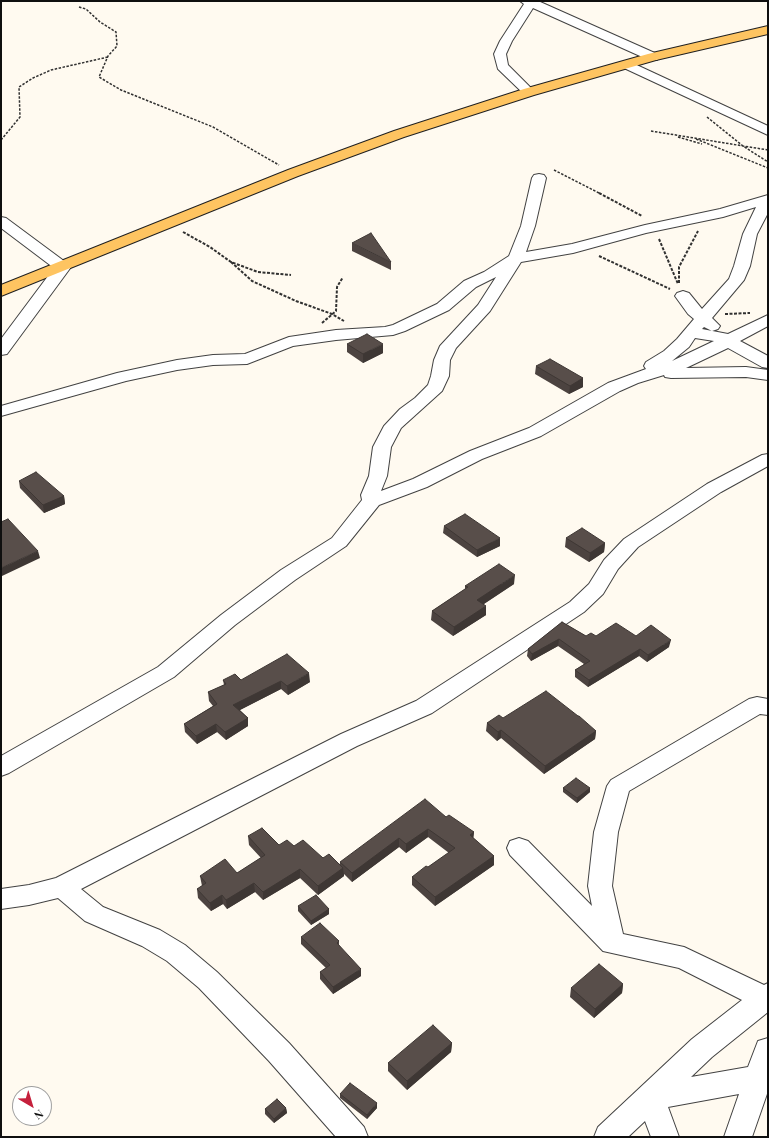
<!DOCTYPE html>
<html>
<head>
<meta charset="utf-8">
<style>
	body { margin:0 }
	#map { position:relative; width:769px; height:1138px; overflow:hidden; background:#fffaf0; font-family:"Playfair Display",serif }
	canvas { display:block }
	.frame { position:absolute; inset:0; border:2px solid #0f0f0f; pointer-events:none }
	.north { position:absolute; left:12px; top:1086px; width:40px; height:40px; box-sizing:border-box; background:#fff; border:1px solid #9f9f9f; border-radius:50%; rotate:142deg; font-size:11px; font-weight:700; line-height:16px; text-align:center; color:#0f0f0f }
	.north::after { content:''; display:block; margin:auto; width:14px; height:18px; background:#c5203c; clip-path:polygon(50% 0,100% 100%,50% 72%,0 100%) }
</style>
</head>
<body>
<div id="map">
<canvas width="769" height="1138"></canvas>
<div class="frame"></div>
<div class="north">N</div>
</div>
<script>
const c = document.querySelector('canvas').getContext('2d');
c.lineJoin = 'round';
const toPath = rows => new Path2D(rows.map(r => 'M' + r).join(''));
function trace(path, color, width, dash) { c.strokeStyle = color; c.lineWidth = width; c.lineCap = dash ? 'butt' : 'round'; c.setLineDash(dash || []); c.stroke(path); }
function paint(path, color) { c.fillStyle = color; c.fill(path, 'evenodd'); }
const pathFar1 = toPath([
	[79,7,86,9,100,22,116,32,117,46,108,56,99,77,121,90,213,127,279,165],
	[707,117,743,146,768,162],
	[651,131,768,150],
	[678,137,702,144],
	[696,139,768,168],
	[1,140,20,117,19,87,33,78,51,70,108,57],
	[554,170,601,194]
]);
const path = toPath([
	[599,193,642,216],
	[183,232,210,247,231,262,258,272,291,275],
	[659,239,678,284],
	[599,256,670,289],
	[231,262,252,281,296,301,332,314,344,321],
	[679,283,679,267,698,231],
	[725,314,750,313],
	[322,323,336,311,337,287,343,277]
]);
const minor = toPath([
	[520,1,538,1,657,54,659,57,657,60,649,60,533,8,512,41,506,54,508,65,535,92,533,95,525,95,498,69,494,54,500,41,524,4,520,1],
	[628,61,768,126,768,135,624,68,622,65,624,62,628,61],
	[539,174,544,175,546,178,535,226,526,252,572,244,645,225,720,209,768,195,768,213,757,234,750,266,744,280,712,318,720,326,718,329,712,331,704,327,702,329,728,334,768,315,768,326,740,341,768,356,768,368,762,367,728,348,686,368,746,367,768,370,768,380,746,377,671,378,665,377,664,375,638,383,620,391,541,436,482,459,427,487,379,505,346,546,295,580,235,625,174,677,9,773,1,776,1,756,158,667,221,615,281,570,332,538,362,500,361,495,369,476,373,447,384,426,400,409,415,398,428,385,431,376,434,360,440,346,478,305,496,277,476,287,449,310,405,331,393,335,336,340,293,346,247,364,213,365,177,370,126,381,1,416,1,406,117,373,177,360,213,355,245,354,289,337,336,330,385,327,393,325,437,304,464,281,484,272,509,256,521,226,532,178,534,175,539,174],
	[756,207,743,234,734,266,729,279,702,309,689,293,683,291,677,293,675,296,688,314,694,319,677,339,664,351,646,362,644,366,646,369,608,383,529,428,470,451,413,479,381,491,387,476,391,447,401,428,442,391,449,376,450,360,456,348,490,311,521,262,573,253,646,233,723,217,756,207],
	[695,338,714,341,672,361,689,347,695,338],
	[1,217,6,218,68,264,71,267,7,354,1,355,1,339,54,268,1,228,1,217],
	[768,454,768,466,721,492,638,547,618,569,603,594,584,612,432,713,357,746,81,889,103,907,160,930,185,945,217,972,289,1043,364,1127,368,1137,336,1137,269,1061,199,988,167,961,142,946,85,921,58,898,29,905,1,909,1,889,29,885,56,878,341,734,416,701,570,602,589,584,604,560,624,539,707,484,762,455,768,454],
	[757,697,768,699,768,715,760,714,629,791,618,832,612,886,623,934,684,947,764,985,768,983,768,1012,712,1057,691,1077,748,1067,758,1041,768,1038,768,1091,752,1137,724,1137,739,1094,668,1107,679,1137,651,1137,645,1121,628,1137,594,1137,598,1127,692,1039,742,1000,679,968,603,951,510,855,507,848,510,841,519,838,528,841,592,906,588,886,594,832,607,786,611,780,749,699,757,697]
]);
const primary = toPath([
	[768,26,768,34,656,60,534,95,404,137,298,176,1,296,1,285,288,170,394,131,524,89,648,54,768,26]
]);
const wall = toPath([
	[352,243,391,262,391,270,352,251],
	[347,344,383,353,363,363,347,352],
	[536,366,583,378,583,387,569,394,535,374],
	[19,481,64,496,65,504,44,513,20,488],
	[444,526,500,546,477,557,443,533],
	[566,538,605,543,604,552,589,562,565,547],
	[514,584,484,604,486,615,453,636,431,620,432,611,465,589,465,586],
	[562,622,586,636,636,636,669,647,647,662,639,656,588,687,575,677,575,670,584,664,558,646,531,661,527,656,528,649],
	[223,680,241,680,310,682,288,695,281,689,240,710,248,718,248,726,226,740,217,732,197,744,185,732,184,724,213,706,209,701,208,692,224,685],
	[503,718,596,731,595,739,544,774,501,738,497,741,486,731,487,723],
	[563,788,590,788,590,792,577,803,563,792],
	[446,817,474,832,473,838,494,856,494,865,435,906,412,885,412,877,428,867,449,853,428,837,406,853,399,847,352,882,344,874,344,876,318,895,300,878,263,900,255,892,227,909,223,904,211,911,198,898,197,889,202,886,200,876,237,873,261,858,249,845,248,836,279,845,294,846,340,864,340,862],
	[298,906,329,909,329,914,311,925,298,911],
	[301,937,339,941,339,945,361,976,333,994,320,979,320,972,326,968,301,944],
	[623,984,622,993,594,1018,570,997,571,988],
	[452,1043,451,1052,407,1090,388,1071,388,1063],
	[340,1094,377,1108,367,1119,340,1098],
	[286,1108,287,1113,274,1123,265,1114,265,1109]
]);
const shadedWall = toPath([
	[383,344,383,353,363,363,363,354],
	[583,378,583,387,569,394,570,386],
	[64,496,65,504,44,513,43,505],
	[500,538,500,546,477,557,477,550],
	[605,543,604,552,589,562,590,553],
	[38,551,40,558,2,576,1,568],
	[515,575,514,584,476,609,477,600],
	[486,606,486,615,453,636,454,627],
	[559,639,558,646,531,661,532,654],
	[671,640,669,647,647,662,648,655],
	[640,649,639,656,588,687,589,680],
	[309,673,310,682,288,695,287,686],
	[281,681,281,689,234,713,233,705],
	[248,718,248,726,226,740,225,732],
	[216,724,217,732,197,744,196,736],
	[501,730,501,738,497,741,498,732],
	[596,731,595,739,544,774,545,766],
	[590,788,590,792,577,803,577,798],
	[428,829,428,837,406,853,406,844],
	[474,832,473,841,470,835],
	[399,838,399,847,352,882,352,873],
	[494,856,494,865,435,906,435,897],
	[343,868,344,876,318,895,318,886],
	[300,869,300,878,263,900,263,892],
	[254,883,255,892,227,909,226,900],
	[222,895,223,904,211,911,210,903],
	[329,909,329,914,311,925,311,921],
	[361,969,361,976,333,994,333,987],
	[623,984,622,993,594,1018,595,1009],
	[452,1043,451,1052,407,1090,407,1081],
	[377,1103,377,1108,367,1119,367,1115],
	[286,1108,287,1113,274,1123,274,1119]
]);
const building = toPath([
	[371,233,391,262,352,243,371,233],
	[367,334,383,344,363,354,347,344,367,334],
	[550,359,583,378,570,386,536,366,550,359],
	[36,472,64,496,43,505,19,481,36,472],
	[465,514,500,538,477,550,444,526,465,514],
	[8,519,38,551,1,568,1,522,8,519],
	[582,528,605,543,590,553,566,538,582,528],
	[499,564,515,575,477,600,486,606,454,627,432,611,468,587,465,586,499,564],
	[562,622,586,636,591,633,596,636,616,623,636,636,651,625,671,640,648,655,640,649,589,680,575,670,590,661,559,639,532,654,528,649,562,622],
	[287,654,309,673,287,686,281,681,233,705,248,718,225,732,216,724,196,736,184,724,217,704,208,692,226,684,223,680,235,674,241,680,287,654],
	[546,691,578,716,579,716,596,731,545,766,501,730,498,732,487,723,499,715,503,718,546,691],
	[576,778,590,788,577,798,563,788,576,778],
	[425,799,446,817,449,815,474,832,470,835,494,856,435,897,412,877,426,866,428,867,455,848,428,829,406,844,399,838,352,873,340,862,425,799],
	[262,828,279,845,287,840,294,846,303,840,323,858,329,854,343,868,318,886,300,869,263,892,254,883,226,900,222,895,210,903,197,889,206,883,200,876,225,859,237,873,265,855,248,836,262,828],
	[316,895,329,909,311,921,298,906,316,895],
	[320,923,339,941,337,943,361,969,333,987,320,972,330,965,301,937,320,923],
	[599,964,623,984,595,1009,571,988,599,964],
	[433,1025,452,1043,407,1081,388,1063,433,1025],
	[350,1083,377,1103,367,1115,340,1094,350,1083],
	[277,1099,286,1108,274,1119,265,1109,277,1099]
]);
trace(minor, '#424242', 2);
trace(primary, '#202020', 2);
trace(pathFar1, '#313131', 1.5, [2.5, 1.5]);
trace(path, '#313131', 2, [3, 1.5]);
paint(minor, '#fff');
paint(primary, '#fec461');
paint(wall, '#4c4340');
paint(shadedWall, '#3e3734');
paint(building, '#584e4a');
trace(building, '#3e3734', 1);
</script>
</body>
</html>
